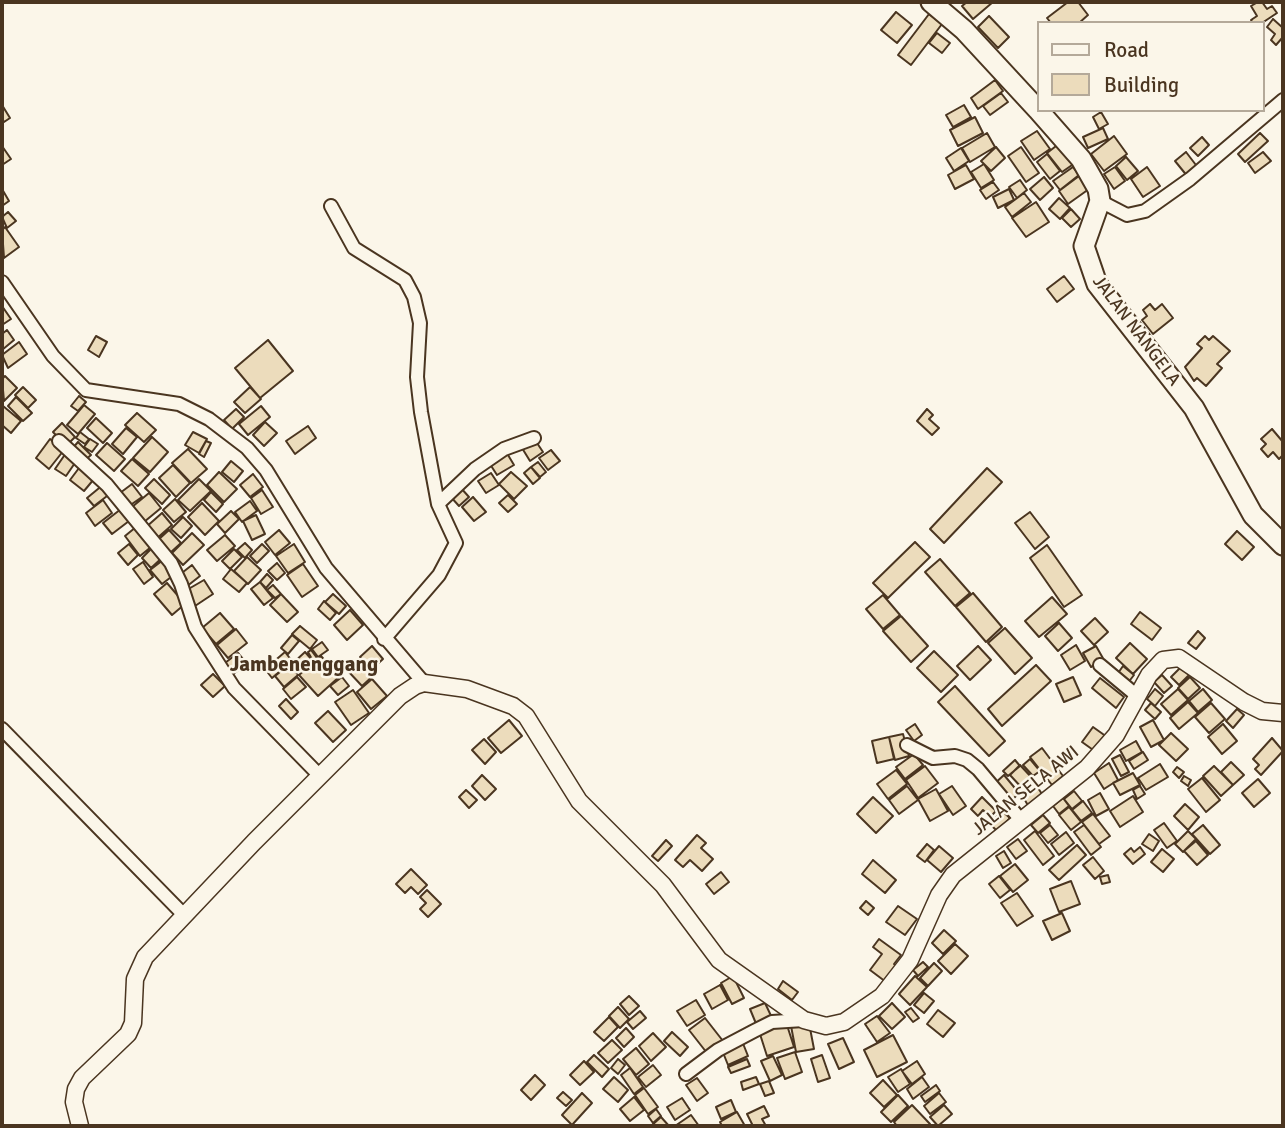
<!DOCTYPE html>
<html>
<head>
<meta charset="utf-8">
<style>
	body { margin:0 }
	#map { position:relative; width:1285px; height:1128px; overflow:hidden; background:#fbf6e9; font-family:Signika,sans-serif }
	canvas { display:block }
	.frame { position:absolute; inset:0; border:4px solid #4a3520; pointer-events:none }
	.legend { position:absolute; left:1037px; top:21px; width:228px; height:91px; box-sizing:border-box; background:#fbf6e9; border:2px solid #b4a999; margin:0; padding:9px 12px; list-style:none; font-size:21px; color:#4a3520 }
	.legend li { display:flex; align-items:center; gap:14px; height:35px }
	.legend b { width:35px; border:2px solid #b4a999 }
</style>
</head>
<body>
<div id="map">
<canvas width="1285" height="1128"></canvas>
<div class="frame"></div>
<ul class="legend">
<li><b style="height:9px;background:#fbf6e9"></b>Road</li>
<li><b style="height:19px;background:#ecdcbc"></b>Building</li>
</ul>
</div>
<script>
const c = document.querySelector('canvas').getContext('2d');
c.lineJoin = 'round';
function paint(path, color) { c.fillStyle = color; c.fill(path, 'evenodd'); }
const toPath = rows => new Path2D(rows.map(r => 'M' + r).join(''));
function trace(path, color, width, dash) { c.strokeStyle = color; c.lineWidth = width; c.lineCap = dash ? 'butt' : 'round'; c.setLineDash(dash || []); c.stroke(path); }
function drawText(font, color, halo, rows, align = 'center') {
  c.font = font + ' Signika,sans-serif'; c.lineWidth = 5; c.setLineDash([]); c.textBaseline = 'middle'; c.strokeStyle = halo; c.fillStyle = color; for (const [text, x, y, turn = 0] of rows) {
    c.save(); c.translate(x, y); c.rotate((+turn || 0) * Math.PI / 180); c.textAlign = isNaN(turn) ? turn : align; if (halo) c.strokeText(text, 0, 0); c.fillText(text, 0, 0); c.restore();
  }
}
const building = toPath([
	[967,2,993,2,973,19,962,6,967,2],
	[1068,2,1078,2,1088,15,1079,23,1051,23,1047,18,1068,2],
	[1258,2,1262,2,1267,9,1272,6,1277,13,1262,23,1253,23,1251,20,1257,16,1251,6,1258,2],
	[896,12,912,25,897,43,881,30,896,12],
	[929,14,942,24,911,65,898,55,929,14],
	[989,16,1009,37,998,48,978,27,989,16],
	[1273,19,1283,28,1283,37,1276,45,1271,40,1275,34,1267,27,1273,19],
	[937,33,950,43,942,53,929,43,937,33],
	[995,80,1003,91,978,109,971,98,995,80],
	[1001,93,1008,102,990,115,983,106,1001,93],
	[2,105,10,118,4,122,2,119,2,105],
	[964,105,971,117,953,127,946,115,964,105],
	[1101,112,1108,124,1099,129,1093,117,1101,112],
	[975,117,983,133,958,146,950,130,975,117],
	[1103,128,1108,139,1088,148,1083,137,1103,128],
	[1037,131,1050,149,1034,160,1021,141,1037,131],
	[987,133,995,147,970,162,962,148,987,133],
	[1260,133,1268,141,1245,162,1238,154,1260,133],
	[1114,136,1127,154,1104,171,1091,154,1114,136],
	[1202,137,1209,145,1198,156,1190,148,1202,137],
	[1060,143,1075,163,1062,172,1047,153,1060,143],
	[2,146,11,159,2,165,2,146],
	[996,147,1005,158,991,171,981,161,996,147],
	[1021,147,1039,173,1026,182,1008,156,1021,147],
	[961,148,969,161,954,171,946,158,961,148],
	[1186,152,1199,169,1188,177,1175,161,1186,152],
	[1263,152,1271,161,1255,173,1248,163,1263,152],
	[1047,154,1060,171,1050,179,1037,162,1047,154],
	[1126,157,1138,171,1127,180,1116,166,1126,157],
	[984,164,994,180,981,188,971,172,984,164],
	[966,165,974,179,955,189,948,175,966,165],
	[1073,167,1079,175,1060,190,1053,181,1073,167],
	[1115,167,1125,181,1114,189,1104,174,1115,167],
	[1147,167,1160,186,1143,197,1131,179,1147,167],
	[1079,176,1089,189,1068,204,1059,191,1079,176],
	[1044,177,1053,188,1040,200,1030,189,1044,177],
	[1020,180,1027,190,1017,198,1009,187,1020,180],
	[993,182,999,190,986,199,980,190,993,182],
	[2,189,9,201,2,206,2,189],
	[1009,189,1014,200,998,208,993,197,1009,189],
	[1024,193,1031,202,1012,217,1005,207,1024,193],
	[1059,198,1070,208,1060,219,1049,209,1059,198],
	[1036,202,1049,222,1026,237,1012,218,1036,202],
	[1071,209,1080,219,1071,227,1062,218,1071,209],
	[8,212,16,221,7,228,2,217,8,212],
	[5,227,19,247,4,258,2,230,5,227],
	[1064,276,1074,289,1057,302,1047,289,1064,276],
	[1150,304,1155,310,1162,304,1173,318,1153,334,1142,320,1147,316,1143,310,1150,304],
	[2,306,11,319,2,325,2,306],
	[7,330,14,340,2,350,2,334,7,330],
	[96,336,107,342,99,357,88,350,96,336],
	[1205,336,1209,340,1213,336,1230,351,1217,364,1222,368,1206,386,1197,378,1194,381,1185,367,1202,348,1197,344,1205,336],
	[268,340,293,371,260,398,235,368,268,340],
	[19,342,27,354,8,368,2,355,19,342],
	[5,376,17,388,4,401,2,379,5,376],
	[23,387,36,400,28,408,15,395,23,387],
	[250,387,261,399,245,413,234,402,250,387],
	[79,396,86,402,78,411,71,406,79,396],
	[16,397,32,413,23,421,8,406,16,397],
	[84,405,95,414,78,434,67,425,84,405],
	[3,406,21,421,11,433,2,425,3,406],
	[261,406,270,417,248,435,239,424,261,406],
	[236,409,244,417,232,429,224,420,236,409],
	[927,409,933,415,929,419,939,428,932,435,917,421,927,409],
	[137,413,156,430,144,442,125,425,137,413],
	[96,418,112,433,103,443,87,428,96,418],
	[265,422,277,433,264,446,253,435,265,422],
	[62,423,75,437,66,446,53,432,62,423],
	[308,426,316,438,295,454,286,441,308,426],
	[126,428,137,437,123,454,112,444,126,428],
	[1272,429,1283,442,1283,455,1279,459,1273,452,1268,457,1261,449,1266,444,1261,439,1272,429],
	[80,432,89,439,85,444,76,438,80,432],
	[193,432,207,439,199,453,185,445,193,432],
	[152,437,168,452,150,472,133,458,152,437],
	[50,439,64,450,49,469,36,458,50,439],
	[90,439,98,444,92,452,84,447,90,439],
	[535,440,543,452,530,461,522,448,535,440],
	[206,441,211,443,204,457,199,454,206,441],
	[78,442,91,455,83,462,71,450,78,442],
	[107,443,125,459,114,471,96,455,107,443],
	[188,449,207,469,191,483,172,463,188,449],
	[505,450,514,465,497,475,488,461,505,450],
	[551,450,560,461,548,470,539,458,551,450],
	[66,453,77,460,66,476,55,469,66,453],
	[132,459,149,474,138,486,121,471,132,459],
	[231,461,243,471,234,482,222,472,231,461],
	[538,462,546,472,540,477,531,467,538,462],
	[173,465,190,483,176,497,159,478,173,465],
	[531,467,540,478,533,484,524,473,531,467],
	[79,468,94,479,84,491,70,480,79,468],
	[987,468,1002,482,944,543,930,529,987,468],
	[219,472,237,489,224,502,207,485,219,472],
	[511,472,527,486,514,499,499,484,511,472],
	[491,473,499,485,486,493,478,481,491,473],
	[253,474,263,487,250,497,240,485,253,474],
	[154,479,170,495,162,504,145,488,154,479],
	[199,479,211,491,190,511,178,500,199,479],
	[104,484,111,493,94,506,87,498,104,484],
	[132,484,142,497,129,506,120,493,132,484],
	[460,487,469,497,459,506,450,496,460,487],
	[262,490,273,507,261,514,251,498,262,490],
	[211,492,223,504,216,512,204,500,211,492],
	[149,493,161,508,144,522,132,507,149,493],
	[508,495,517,504,508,512,499,503,508,495],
	[473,497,486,512,474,521,462,507,473,497],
	[175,499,186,512,174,522,163,510,175,499],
	[103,500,112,513,95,526,86,513,103,500],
	[250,501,257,511,242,522,235,512,250,501],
	[202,503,219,521,205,535,188,517,202,503],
	[121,509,129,521,112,534,103,523,121,509],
	[231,511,239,519,225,533,217,524,231,511],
	[1030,512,1049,537,1035,549,1015,523,1030,512],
	[162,513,172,525,155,540,145,528,162,513],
	[256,515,265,534,252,540,243,521,256,515],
	[183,517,192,526,181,538,171,529,183,517],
	[136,527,151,547,140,556,125,536,136,527],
	[169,530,181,543,170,553,158,540,169,530],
	[279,530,290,543,275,555,265,542,279,530],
	[1237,531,1254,547,1242,560,1225,544,1237,531],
	[192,533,204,545,183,565,172,553,192,533],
	[225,535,235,546,217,561,207,550,225,535],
	[915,542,930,557,888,598,873,583,915,542],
	[245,543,252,550,245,558,237,550,245,543],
	[129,544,138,555,128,565,118,553,129,544],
	[262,544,269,551,257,563,250,556,262,544],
	[294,544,305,562,288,573,276,556,294,544],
	[1047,545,1082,595,1064,607,1030,558,1047,545],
	[154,546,164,556,151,568,142,558,154,546],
	[234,549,242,557,230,569,222,561,234,549],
	[247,557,261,570,248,584,234,571,247,557],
	[940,559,970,593,955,606,925,572,940,559],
	[163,560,175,574,162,584,150,570,163,560],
	[143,562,153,577,144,584,133,569,143,562],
	[277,563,285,573,277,580,268,571,277,563],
	[303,564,318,586,302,597,287,575,303,564],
	[192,565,200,576,186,587,178,576,192,565],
	[231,569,247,583,239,592,223,579,231,569],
	[267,574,273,580,266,588,260,582,267,574],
	[204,580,213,594,195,606,185,591,204,580],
	[260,582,273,598,264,605,251,589,260,582],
	[167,583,185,604,172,615,154,594,167,583],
	[273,585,281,594,275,598,267,590,273,585],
	[973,593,1002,627,986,642,956,607,973,593],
	[281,594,298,612,287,622,270,605,281,594],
	[333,594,346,606,339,614,325,602,333,594],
	[883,595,900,615,883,629,866,609,883,595],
	[1052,597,1067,614,1039,637,1025,621,1052,597],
	[324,601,336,613,330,620,318,609,324,601],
	[350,610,363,625,347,640,334,625,350,610],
	[1140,612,1161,628,1152,640,1131,624,1140,612],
	[220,613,234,629,216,644,202,628,220,613],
	[901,616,928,646,911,662,883,631,901,616],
	[1095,618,1108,632,1094,645,1081,631,1095,618],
	[1059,623,1072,638,1058,651,1045,636,1059,623],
	[300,626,317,640,310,649,292,634,300,626],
	[1005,628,1032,658,1015,674,988,643,1005,628],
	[236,629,247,643,228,658,217,645,236,629],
	[1198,631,1205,638,1196,649,1188,643,1198,631],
	[292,635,299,641,288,654,281,648,292,635],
	[322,642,328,650,318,657,312,649,322,642],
	[1130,643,1147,659,1133,674,1116,658,1130,643],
	[1076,645,1085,661,1070,670,1061,655,1076,645],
	[372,646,383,659,371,670,360,657,372,646],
	[978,646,991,660,970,680,957,666,978,646],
	[1096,646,1104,660,1091,667,1083,653,1096,646],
	[311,650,317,658,313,661,308,652,311,650],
	[934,651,958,675,941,692,917,668,934,651],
	[285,652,292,661,272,678,265,669,285,652],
	[305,652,313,661,300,673,292,664,305,652],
	[238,653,247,664,229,677,221,666,238,653],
	[321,656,339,677,318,696,299,675,321,656],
	[360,660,374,675,362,686,348,671,360,660],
	[290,664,298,675,284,687,275,676,290,664],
	[1036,665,1051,681,1002,726,988,709,1036,665],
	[1123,666,1134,675,1127,684,1116,676,1123,666],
	[1181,667,1189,675,1179,685,1171,677,1181,667],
	[213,674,225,686,213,697,201,685,213,674],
	[1162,675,1172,686,1164,693,1154,682,1162,675],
	[297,677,306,687,291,699,283,689,297,677],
	[342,677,349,686,338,695,330,686,342,677],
	[1073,677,1081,695,1064,702,1056,684,1073,677],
	[1190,677,1200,688,1188,699,1178,688,1190,677],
	[1100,678,1124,697,1116,708,1092,688,1100,678],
	[372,679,387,696,371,709,357,692,372,679],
	[955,686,1005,741,989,756,938,702,955,686],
	[1155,689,1163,696,1155,706,1147,699,1155,689],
	[1178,689,1188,700,1171,715,1161,704,1178,689],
	[1203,689,1212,700,1198,712,1189,701,1203,689],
	[353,690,369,713,351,725,335,702,353,690],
	[286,699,298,712,291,719,279,706,286,699],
	[1188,702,1198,713,1179,729,1170,718,1188,702],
	[1151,703,1161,712,1155,719,1145,710,1151,703],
	[1211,703,1225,719,1209,733,1195,717,1211,703],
	[1237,709,1244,715,1233,728,1226,721,1237,709],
	[328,711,346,730,333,742,315,723,328,711],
	[509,720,522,736,501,753,488,738,509,720],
	[1153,720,1164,740,1151,747,1140,727,1153,720],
	[915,724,922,735,914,741,906,730,915,724],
	[1223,724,1237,741,1222,754,1208,737,1223,724],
	[1093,727,1107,737,1096,752,1082,742,1093,727],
	[1171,733,1188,749,1176,761,1159,745,1171,733],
	[903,734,909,756,895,760,889,737,903,734],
	[889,737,894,759,877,763,872,741,889,737],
	[1272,738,1283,751,1261,775,1255,769,1259,765,1253,759,1272,738],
	[484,739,496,752,485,764,472,750,484,739],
	[1136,741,1142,752,1126,761,1120,750,1136,741],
	[1042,748,1063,776,1052,785,1030,757,1042,748],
	[1143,752,1148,760,1134,769,1129,761,1143,752],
	[914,754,923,765,905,779,896,767,914,754],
	[1120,755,1129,772,1121,776,1112,759,1120,755],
	[1030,759,1040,771,1033,776,1023,765,1030,759],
	[1015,760,1020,766,1008,776,1003,771,1015,760],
	[1231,762,1244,775,1233,785,1221,772,1231,762],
	[1109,763,1118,780,1104,789,1094,773,1109,763],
	[1160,764,1168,777,1146,790,1138,778,1160,764],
	[1020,765,1032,778,1022,788,1010,775,1020,765],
	[925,766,938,783,918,798,906,780,925,766],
	[1214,766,1233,785,1221,796,1203,776,1214,766],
	[1177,767,1184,772,1179,778,1173,772,1177,767],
	[896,770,907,784,888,799,877,784,896,770],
	[1133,773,1140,785,1120,795,1113,783,1133,773],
	[482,775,496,789,485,800,472,786,482,775],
	[1004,775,1019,793,1009,803,993,785,1004,775],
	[1184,776,1191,780,1188,786,1181,781,1184,776],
	[1202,778,1220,800,1206,812,1188,789,1202,778],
	[1258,779,1270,793,1254,807,1242,793,1258,779],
	[907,786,918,800,899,814,889,800,907,786],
	[952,786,966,806,953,815,939,794,952,786],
	[1140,786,1145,794,1137,799,1133,790,1140,786],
	[1038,788,1044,797,1029,807,1023,797,1038,788],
	[936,789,948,811,930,821,918,799,936,789],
	[466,790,477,800,469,808,459,797,466,790],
	[1074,791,1082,801,1072,809,1064,799,1074,791],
	[1100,793,1109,809,1096,816,1088,800,1100,793],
	[1133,796,1143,812,1120,827,1110,811,1133,796],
	[873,797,893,816,876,833,857,814,873,797],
	[982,797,996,811,990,817,983,810,978,816,971,809,982,797],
	[1063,798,1069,806,1059,814,1053,806,1063,798],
	[1083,801,1092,813,1081,821,1072,810,1083,801],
	[1185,804,1199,817,1188,830,1174,816,1185,804],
	[1069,807,1081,822,1071,830,1059,815,1069,807],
	[1002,811,1010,818,998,832,990,824,1002,811],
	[1093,814,1110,836,1099,844,1082,822,1093,814],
	[1043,815,1050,823,1038,833,1031,825,1043,815],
	[1164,823,1177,841,1167,848,1154,830,1164,823],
	[1050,825,1058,835,1048,843,1040,833,1050,825],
	[1084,825,1101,847,1091,855,1074,832,1084,825],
	[1203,825,1220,845,1210,854,1192,834,1203,825],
	[1035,831,1054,856,1043,865,1024,840,1035,831],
	[1188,831,1196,839,1183,852,1175,844,1188,831],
	[1066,832,1074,843,1059,855,1051,844,1066,832],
	[1149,834,1159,841,1153,851,1142,844,1149,834],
	[697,835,706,843,701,848,713,859,702,871,690,860,683,867,675,860,697,835],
	[1018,839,1027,851,1016,859,1007,847,1018,839],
	[666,840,672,846,658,861,652,856,666,840],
	[1196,841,1208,855,1197,865,1184,851,1196,841],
	[927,844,934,850,925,862,917,856,927,844],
	[1077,845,1086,855,1059,880,1049,870,1077,845],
	[939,846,953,858,941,872,927,860,939,846],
	[1140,847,1145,854,1133,864,1124,854,1131,848,1134,852,1140,847],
	[1162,849,1174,859,1163,872,1151,862,1162,849],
	[1004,851,1011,863,1003,868,996,856,1004,851],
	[1093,857,1104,871,1095,879,1083,865,1093,857],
	[873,860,896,880,885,893,862,874,873,860],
	[1015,864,1028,880,1013,892,1000,876,1015,864],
	[411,869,427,885,418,894,411,887,405,893,396,884,411,869],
	[721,872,729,882,714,894,706,884,721,872],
	[1108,875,1110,882,1102,884,1100,877,1108,875],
	[999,876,1010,890,1000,898,989,884,999,876],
	[1071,881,1080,904,1059,912,1050,889,1071,881],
	[427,890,441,904,428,917,420,909,426,903,420,897,427,890],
	[1017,893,1033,916,1017,926,1001,903,1017,893],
	[866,901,874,908,868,915,860,908,866,901],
	[898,906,917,919,905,935,886,922,898,906],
	[1062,913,1070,931,1052,940,1043,921,1062,913],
	[944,930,956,941,943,954,932,943,944,930],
	[879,939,901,955,894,964,898,967,886,982,870,970,882,954,873,947,879,939],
	[955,944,968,956,951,974,938,961,955,944],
	[923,962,928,967,918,976,913,970,923,962],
	[934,963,942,971,928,986,920,978,934,963],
	[733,976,744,998,732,1004,721,983,733,976],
	[915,976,927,987,910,1005,899,994,915,976],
	[783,981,798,992,792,1000,778,989,783,981],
	[720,985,728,1000,712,1009,704,994,720,985],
	[924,993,934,1001,924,1013,914,1005,924,993],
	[629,996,639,1006,629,1015,620,1004,629,996],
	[696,1000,705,1015,687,1026,677,1011,696,1000],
	[765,1003,773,1020,757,1026,750,1009,765,1003],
	[892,1003,905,1017,892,1029,879,1016,892,1003],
	[618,1007,629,1019,620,1028,609,1016,618,1007],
	[911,1008,919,1018,913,1022,905,1012,911,1008],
	[938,1010,955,1023,943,1037,927,1024,938,1010],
	[640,1011,646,1018,633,1029,627,1022,640,1011],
	[877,1016,890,1033,877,1042,865,1024,877,1016],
	[609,1017,618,1027,604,1041,594,1032,609,1017],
	[705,1018,723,1041,707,1053,689,1030,705,1018],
	[786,1022,794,1047,767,1056,759,1031,786,1022],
	[809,1023,814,1049,796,1052,791,1026,809,1023],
	[626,1028,634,1037,624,1047,616,1038,626,1028],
	[672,1032,688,1047,680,1056,664,1041,672,1032],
	[653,1033,666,1047,651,1061,639,1046,653,1033],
	[893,1035,907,1062,877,1077,864,1050,893,1035],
	[843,1038,854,1062,839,1069,828,1044,843,1038],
	[612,1040,622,1050,608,1063,598,1053,612,1040],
	[742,1041,748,1056,728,1065,722,1050,742,1041],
	[636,1048,649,1064,636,1075,623,1059,636,1048],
	[795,1052,802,1072,785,1079,777,1058,795,1052],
	[594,1055,609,1069,602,1077,587,1062,594,1055],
	[822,1055,830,1078,818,1082,811,1059,822,1055],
	[773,1056,782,1075,770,1081,761,1061,773,1056],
	[618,1059,625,1065,618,1074,611,1068,618,1059],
	[747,1059,750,1066,731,1073,728,1067,747,1059],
	[584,1061,594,1072,580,1085,570,1075,584,1061],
	[917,1061,925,1074,912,1084,902,1071,917,1061],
	[653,1065,661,1075,646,1087,638,1077,653,1065],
	[630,1068,643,1087,634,1094,621,1075,630,1068],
	[901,1069,910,1084,898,1092,888,1077,901,1069],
	[535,1075,545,1085,531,1100,521,1090,535,1075],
	[614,1077,628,1090,618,1102,603,1089,614,1077],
	[756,1077,759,1084,743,1090,741,1082,756,1077],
	[922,1077,929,1087,913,1099,907,1089,922,1077],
	[697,1078,708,1093,697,1101,686,1085,697,1078],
	[883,1080,897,1095,884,1107,870,1093,883,1080],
	[769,1081,774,1093,765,1096,760,1084,769,1081],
	[936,1085,940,1091,925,1102,921,1096,936,1085],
	[644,1088,658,1107,648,1114,635,1095,644,1088],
	[563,1092,572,1100,566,1106,557,1098,563,1092],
	[582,1093,592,1103,572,1125,562,1115,582,1093],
	[939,1093,946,1102,930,1114,924,1106,939,1093],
	[898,1095,908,1106,891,1122,881,1112,898,1095],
	[634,1097,644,1110,630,1121,620,1109,634,1097],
	[682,1098,690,1110,675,1120,667,1107,682,1098],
	[731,1100,736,1112,721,1119,716,1107,731,1100],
	[912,1105,930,1124,927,1126,897,1126,894,1122,912,1105],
	[944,1105,952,1114,938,1126,930,1117,944,1105],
	[764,1106,769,1116,762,1119,766,1126,753,1126,747,1114,764,1106],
	[656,1109,661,1116,653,1123,648,1116,656,1109],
	[737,1112,745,1126,722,1126,720,1122,737,1112],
	[691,1115,699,1126,675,1126,691,1115],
	[661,1117,669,1126,651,1126,661,1117]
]);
const minor = toPath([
	[1100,201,1127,215,1145,211,1190,179,1283,100],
	[331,206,354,248,405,280,414,297,420,323,417,377,421,412,438,504,456,543,439,575,384,639],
	[2,282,53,356,86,390,179,404,209,419,247,448,266,470,326,568,424,683],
	[59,441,107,485,171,563,181,584,195,627,234,688,320,776],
	[438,504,475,469,504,449,534,438],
	[1100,665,1136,695],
	[2,729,184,915],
	[907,745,933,758,955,756,967,760,978,769,1020,819],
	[686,1074,718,1050,754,1031,772,1022,804,1020]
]);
const tertiary = toPath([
	[80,1126,74,1102,76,1089,82,1078,128,1034,133,1023,135,979,145,957,254,842,400,696,415,686,424,683,467,689,513,706,526,716,579,801,663,885,719,960,804,1020,826,1026,844,1022,882,996,910,960,939,895,953,875,1087,768,1116,735,1149,675,1163,660,1179,658,1244,702,1262,711,1283,713]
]);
const primary = toPath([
	[931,2,964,30,1038,110],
	[1038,110,1081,159,1098,189,1100,201,1084,246,1097,284,1194,408,1253,515,1283,545]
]);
const streetNames = [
	["JALAN NANGELA",1136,331,53],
	["JALAN SELA AWI",1026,791,-39]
];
const quarterNames = [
	["Jambenenggang",304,665]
];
paint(building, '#ecdcbc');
trace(building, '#4a3520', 2);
trace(minor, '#4a3520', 16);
trace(tertiary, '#4a3520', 19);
trace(primary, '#4a3520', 23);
trace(minor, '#fbf6e9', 12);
trace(tertiary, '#fbf6e9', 16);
trace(primary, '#fbf6e9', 19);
drawText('18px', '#4a3520', '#fbf6e9', streetNames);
drawText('bold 21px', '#4a3520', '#fbf6e9', quarterNames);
</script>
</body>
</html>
